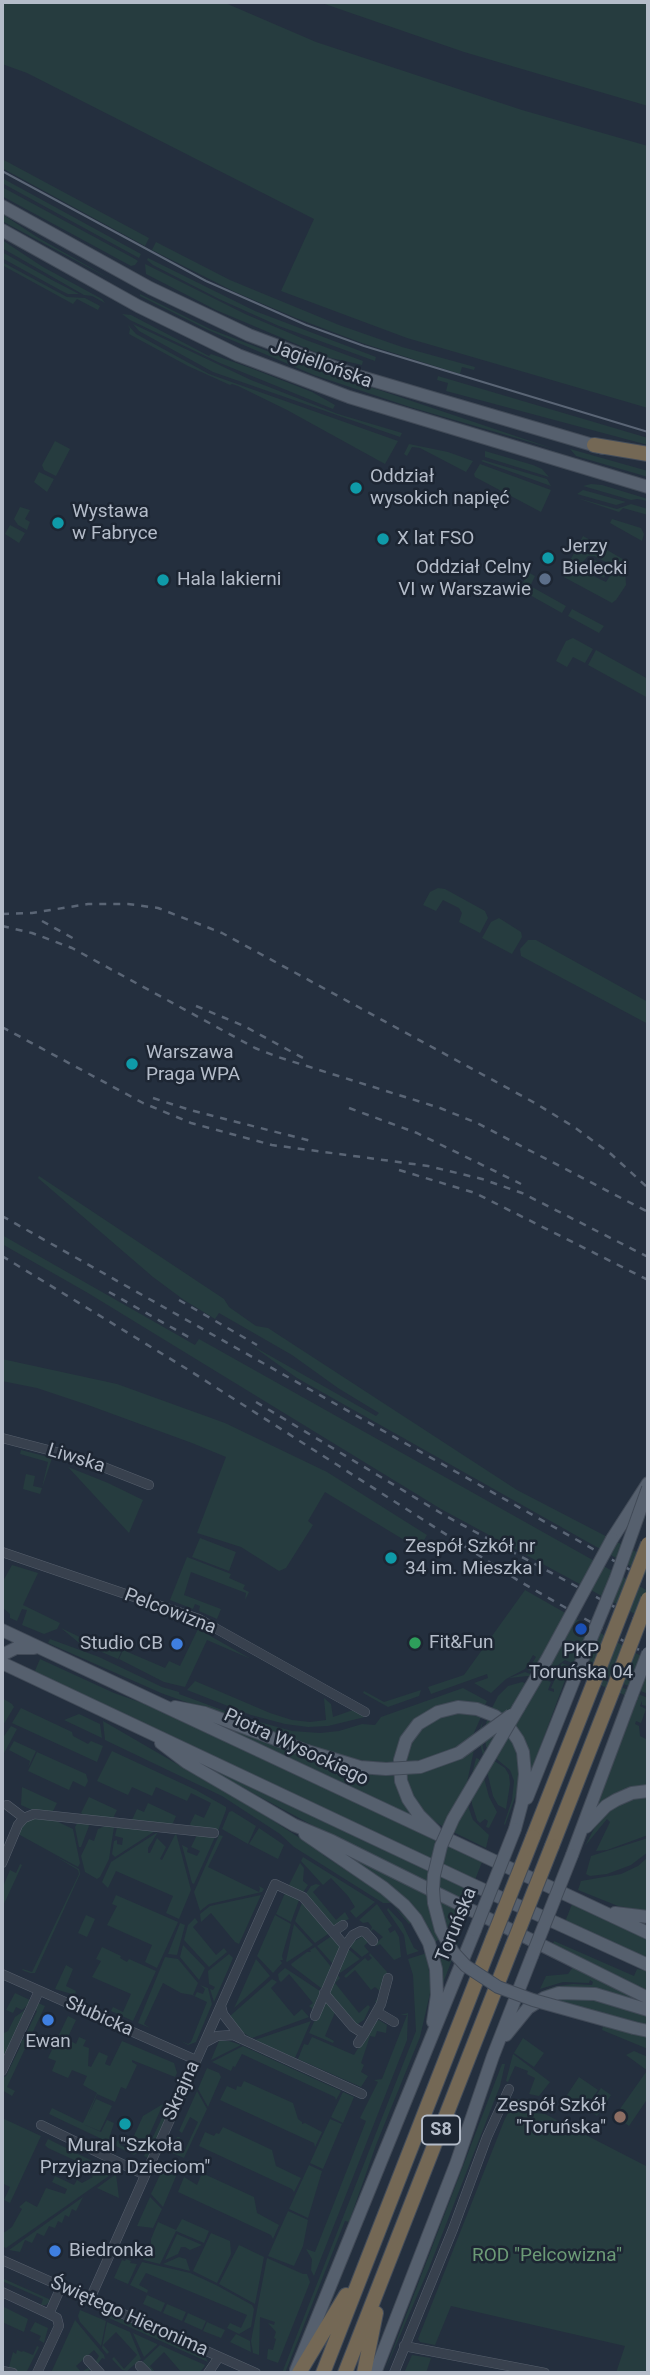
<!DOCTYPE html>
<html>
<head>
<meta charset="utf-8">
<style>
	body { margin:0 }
	#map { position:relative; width:650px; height:2375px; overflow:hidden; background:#242f3e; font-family:Roboto,sans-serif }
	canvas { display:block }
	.frame { position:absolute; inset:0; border:4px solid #b4bcc9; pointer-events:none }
</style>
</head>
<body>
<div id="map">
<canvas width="650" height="2375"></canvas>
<div class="frame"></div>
</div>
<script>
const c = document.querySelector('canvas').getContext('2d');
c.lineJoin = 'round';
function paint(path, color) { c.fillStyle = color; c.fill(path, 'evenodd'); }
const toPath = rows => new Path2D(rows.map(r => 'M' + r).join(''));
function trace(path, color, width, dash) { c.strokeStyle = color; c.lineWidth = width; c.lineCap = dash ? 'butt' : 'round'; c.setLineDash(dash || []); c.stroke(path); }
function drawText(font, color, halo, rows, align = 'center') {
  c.font = font + ' Roboto,sans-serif'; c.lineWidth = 5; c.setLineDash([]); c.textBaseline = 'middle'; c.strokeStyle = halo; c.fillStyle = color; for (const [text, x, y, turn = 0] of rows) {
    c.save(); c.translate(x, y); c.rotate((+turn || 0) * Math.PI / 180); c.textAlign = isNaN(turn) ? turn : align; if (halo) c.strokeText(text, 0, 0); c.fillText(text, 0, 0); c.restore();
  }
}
const green = toPath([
	[2,2,223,2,316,42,522,110,648,146,648,408,407,338,281,291,314,219,27,73,2,64],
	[319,2,648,2,648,106,464,52],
	[2,159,149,238,145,246,2,168],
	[2,178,141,254,139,258,2,183],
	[2,187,135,259,138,261,135,265,131,266,2,196],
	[2,214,37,237,114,281,2,221],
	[2,240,43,267,102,299,105,303,92,296,84,295,2,248],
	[156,242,230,280,339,325,402,347,475,367,474,370,462,367,460,374,362,343,296,318,235,292,152,250],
	[2,252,52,280,79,294,68,294,60,290,2,258],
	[148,258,255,311,376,357,375,361,279,326,219,299,153,265,147,260],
	[2,262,67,297,85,298,100,306,98,310,77,299,73,304,2,265],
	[145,264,245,314,306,340,363,361,362,365,327,357,216,310,146,274],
	[140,294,210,329,293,361,554,449,410,407,314,375,208,330,140,296],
	[122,314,131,315,209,356,211,354,253,369,312,392,335,405,333,409,220,363,130,320],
	[133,324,251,380,338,414,402,433,400,437,213,372,139,331],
	[128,325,136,334,209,374,398,441,385,464,287,410,238,386,232,384,230,385,188,366,129,334,130,329],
	[438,376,648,438,648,445,446,391,448,383,437,380],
	[55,441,70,449,56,476,44,470,42,465],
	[409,444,448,452,473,461,466,472,420,448,412,447,407,456,404,454],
	[570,449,648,471,648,477,576,456],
	[485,451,533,465,542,469,549,477,485,457],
	[483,460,547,479,551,486,481,461],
	[480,464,551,490,541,512,475,477,474,474],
	[39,472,54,479,47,492,34,482],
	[591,484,602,485,648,499,648,501,637,499,631,500,583,486],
	[583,490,594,493,626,502,616,505,577,494],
	[577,498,617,509,631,504,648,509,648,515,623,508,619,512],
	[20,507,30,510,25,519,30,522,27,530,18,525,14,519],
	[612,519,641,528,644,534,642,541,610,523],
	[10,525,25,533,19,543,5,534],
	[583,536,626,561,614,566,594,556,588,556,583,562,581,569,578,568,574,574,579,576,583,571,606,582,613,571,625,567,626,585,616,600,612,603,562,576],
	[595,560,609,568,604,578,586,569,586,562],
	[507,561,535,576,526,595,518,592,527,575,508,565,503,568],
	[532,587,566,606,562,613,528,594],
	[572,609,604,626,599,633,568,616],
	[573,638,593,649,585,663,573,657,567,667,556,661,566,641],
	[596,650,648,679,648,698,588,665],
	[438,888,445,889,485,911,488,918,480,933,459,922,462,913,459,908,443,900,436,911,423,905,430,892],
	[499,918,521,932,522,937,512,954,482,938,491,922],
	[528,940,536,940,648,1002,648,1024,521,956,520,949],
	[39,1176,224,1299,229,1307,256,1326,268,1328,517,1490,648,1558,648,1576,297,1378,251,1345,376,1416,379,1413,338,1388,292,1355,219,1313,215,1319,184,1300,153,1277,38,1178],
	[2,1235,195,1345,199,1339,648,1591,648,1621,441,1509,88,1293,2,1244],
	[2,1359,117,1384,225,1423,327,1472,427,1535,419,1549,325,1492,308,1521,313,1525,286,1568,279,1571,241,1547,197,1533,226,1457,192,1443,88,1405,37,1388,2,1381],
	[21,1450,52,1458,40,1494,23,1489,26,1474,35,1476,33,1486,42,1488,48,1462,20,1454],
	[68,1467,108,1483,143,1500,129,1533],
	[200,1538,236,1552,229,1571,192,1557],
	[187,1557,231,1574,229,1578,245,1585,243,1589,249,1592,245,1600,246,1593,191,1572,184,1595,221,1609,217,1619,199,1611,200,1606,195,1604,193,1609,170,1600],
	[12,1565,38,1573,23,1605,60,1623,57,1629,44,1634,22,1625,27,1610,22,1609,17,1621,10,1618,10,1614,2,1607,2,1583],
	[525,1590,648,1660,648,1694,565,1660,558,1665,552,1679,528,1670,536,1657,533,1655,525,1669,506,1679,491,1693,474,1683,488,1678,487,1674,431,1694,428,1687,464,1675],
	[61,1628,88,1641,91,1636,122,1650,118,1659,78,1642],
	[198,1629,251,1659,207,1640,185,1687,164,1682,119,1659,123,1650,165,1668,169,1661,180,1666],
	[50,1639,99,1657,162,1687,179,1692,179,1694,241,1717,292,1731,320,1733,339,1731,362,1724,375,1725,381,1717,463,1688,487,1701,485,1705,471,1702,436,1709,396,1763,365,1761,336,1754,305,1743,304,1745,161,1693,48,1643],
	[40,1659,114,1693,145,1704,482,1862,475,1880,34,1673],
	[562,1663,648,1698,647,1706,642,1705,642,1701,640,1706,646,1709,641,1723,636,1721,635,1724,639,1726,640,1736,648,1740,648,1786,616,1793,595,1809,637,1700,568,1672,531,1772,500,1712,492,1708,498,1696,508,1686,522,1682,535,1687,538,1682,528,1676,509,1678,525,1672,551,1682,548,1690,554,1692,554,1689,551,1688,557,1674,562,1676,564,1670,558,1671],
	[195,1681,270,1713,292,1720,310,1722,326,1720,324,1698,331,1704,333,1717,353,1710,365,1717,328,1726,308,1727,285,1724,251,1715,187,1690],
	[421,1690,419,1696,388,1707,363,1693,364,1691,384,1702],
	[2,1698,12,1704,14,1707,2,1727],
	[21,1708,72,1732,73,1736,88,1744,91,1741,103,1746,97,1762,12,1723],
	[459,1712,481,1717,473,1735,474,1750,466,1787,469,1809,473,1820,489,1835,486,1848,445,1828,425,1815,407,1788,404,1765,412,1741,422,1728,435,1718],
	[79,1714,100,1724,102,1738,64,1720],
	[202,1717,335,1767,361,1773,395,1776,402,1801,416,1819],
	[488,1718,512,1741,520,1765,518,1789,505,1825,504,1824,512,1800,514,1781,510,1770,493,1756,486,1747,484,1729],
	[483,1720,481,1731,483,1749,490,1758,505,1768,509,1775,510,1784,506,1809,498,1805,493,1796,478,1735],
	[103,1721,258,1811,323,1853,323,1855,382,1894,411,1923,409,1924,391,1903,383,1903,294,1847,280,1834,222,1796,105,1740],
	[11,1726,17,1729,2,1757,2,1739],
	[14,1741,36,1751,28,1768,30,1761,9,1750],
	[112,1751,196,1790,226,1807,226,1810,218,1831,192,1828,190,1824,195,1814,204,1818,211,1803,191,1793,187,1801,156,1787,152,1796,132,1787,128,1795,97,1781],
	[37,1752,86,1774,88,1781,85,1787,73,1781,69,1790,28,1771],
	[189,1757,471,1889,466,1903,325,1832,188,1758],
	[476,1758,479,1759,489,1797,497,1812,489,1828,486,1827,488,1821,485,1819,480,1823,477,1820,472,1804,470,1782],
	[22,1787,57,1803,53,1811,49,1813,32,1810,21,1805],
	[89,1797,117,1810,113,1818,110,1820,85,1817,81,1813],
	[648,1797,648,1835,607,1850,596,1851,610,1822,607,1819,585,1846,595,1827,609,1810,630,1799],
	[148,1803,176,1816,173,1823,169,1826,138,1823,132,1820,137,1809,144,1812],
	[232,1811,256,1826,248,1844,222,1829,229,1812],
	[39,1817,52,1819,73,1829,80,1863,78,1867,20,1835,19,1833,25,1821],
	[78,1822,88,1823,89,1826,81,1847,79,1847,75,1827],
	[105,1826,114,1827,109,1859,100,1877,97,1879,85,1872,81,1856,89,1839,94,1841,98,1829],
	[117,1827,155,1831,115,1857,112,1854,114,1841,117,1840,117,1844,122,1845,123,1838,115,1836],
	[259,1828,284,1845,278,1859,249,1844],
	[158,1832,148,1848,148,1853,150,1853,157,1838,166,1847,160,1859,162,1860,176,1833,191,1890,179,1919,166,1913,173,1896,116,1871,108,1888,102,1882,111,1862],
	[197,1835,215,1837,194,1884,192,1883,182,1845,188,1848,187,1852,197,1856,200,1851,191,1847],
	[219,1835,223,1836,208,1867,259,1892,260,1889,259,1886,264,1889,262,1892,209,1904,200,1911,194,1892],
	[648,1838,648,1852,631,1865,607,1874,590,1876,586,1874,591,1856],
	[324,1841,462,1911,461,1914,456,1912,447,1934,435,1942,430,1929],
	[55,1856,79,1869,80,1874,35,1973,30,1973,22,1970,23,1969,32,1972,79,1874,78,1870],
	[303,1857,375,1902,356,1918,350,1911,355,1907,348,1896,331,1878,323,1885,301,1861],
	[648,1857,648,1911,618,1906,578,1890,581,1881,621,1874,638,1866],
	[300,1863,304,1868,303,1881,308,1885,302,1894,288,1887],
	[20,1864,22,1865,2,1908,2,1889,10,1870,16,1873],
	[316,1884,320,1885,313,1892,336,1920,345,1912,349,1919,332,1927,305,1895,311,1886],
	[285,1893,299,1900,291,1922,276,1914],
	[116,1895,178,1922,157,1968,145,1962,152,1945,107,1925,117,1906,112,1904],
	[261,1895,239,1944,235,1942,211,1913,201,1922,200,1914,210,1906],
	[303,1900,331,1932,315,1943,295,1921],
	[377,1904,392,1926,388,1929,390,1933,395,1930,399,1937,401,1957,394,1960,380,1944,376,1946,376,1943,383,1937,373,1929,370,1932,372,1927,368,1922,363,1923,359,1920],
	[572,1904,648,1938,648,1959,565,1922],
	[388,1908,402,1923,414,1948,419,1951,407,1955,404,1935,387,1910],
	[86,1915,95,1919,87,1937,78,1933],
	[275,1915,291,1924,282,1956,283,1960,280,1960,282,1963,273,1973,257,1956],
	[195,1918,198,1922,193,1927,216,1955,224,1948,227,1952,209,1967,184,1940,188,1925],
	[180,1923,185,1925,177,1955,168,1954],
	[294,1924,313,1945,287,1962,286,1961],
	[333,1935,342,1948,333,1964,317,1946],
	[363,1936,369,1941,364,1946,369,1952,362,1957,348,1945],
	[459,1941,442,1986,437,1950],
	[554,1941,634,1976,637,1969,648,1971,648,1993,552,1946],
	[183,1945,205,1968,199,1980,180,1957],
	[102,1947,121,1956,120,1958,127,1962,129,1959,156,1971,133,2021,111,2011,113,2007,123,2012,131,1994,92,1977,101,1961,96,1959],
	[315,1947,332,1968,324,1987,321,1988,292,1966,291,1964,307,1952,311,1952,310,1950],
	[347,1948,360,1959,340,1973,338,1969],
	[370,1953,387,1972,380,2002,375,2002,381,1992,375,1987,371,1990,355,1970,346,1978,344,1976,365,1958,368,1961,372,1958,369,1955],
	[427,1953,431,1989,420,2037,376,2145,349,2222,345,2221,285,2373,282,2373,416,2031,413,1975,408,1959],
	[229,1954,233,1958,214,2002,210,1989,213,1990,215,1987,209,1984,208,1971],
	[165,1957,178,1959,198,1983,193,1995,195,1996,197,1992,203,1994,205,1989,200,1985,208,1988,212,2004,196,2042,188,2045,181,2041,188,2044,191,2042,207,2002,192,1995,181,1993,163,1983,144,2024,150,2028,138,2023],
	[256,1959,270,1976,234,2008,236,2004],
	[66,1965,73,1969,66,1986,76,1991,75,1995,55,1989],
	[573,1967,648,2003,648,2006,606,1992,541,1995,542,1991,556,1986,573,1984,592,1985,593,1982,590,1980,589,1983,563,1982,540,1989,546,1976,568,1974],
	[285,1968,320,1991,322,1993,315,2011,309,2006,313,2003,289,1974,281,1982,279,1980,278,1974],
	[336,1973,340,1978,335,1983,359,2013,368,2005,370,2007,364,2020,356,2025,331,1996,330,1990],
	[272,1979,277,1982,271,1988,294,2016,302,2009,309,2017,252,2038,242,2032,230,2016],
	[15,1993,32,2001,22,2010,16,2007,13,2013,6,2010],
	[586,1997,648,2016,648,2025,555,2000],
	[326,2001,336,2010,325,2036,334,2041,333,2043,309,2033,322,2004],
	[38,2003,45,2006,7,2087,15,2091,12,2096,2,2090,2,2078,6,2076,21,2045,20,2040,23,2040,37,2011,35,2009],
	[29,2007,7,2054,5,2053,2,2064,2,2034,8,2031,15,2017],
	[408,2013,407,2040,314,2276,311,2270,312,2259,306,2249,315,2252,366,2121,360,2118,378,2082,374,2080,382,2079,407,2015,400,2015],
	[68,2016,76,2020,67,2039,76,2044,79,2037,86,2040,83,2046,89,2048,88,2066,91,2067,99,2052,108,2056,105,2064,110,2066,122,2041,174,2063,177,2073,175,2077,132,2060,132,2062,137,2065,126,2089,121,2087,115,2102,97,2094,88,2116,96,2099,112,2106,100,2131,83,2124,101,2132,107,2120,114,2123,108,2142,49,2114,52,2108,83,2123,97,2093,83,2085,87,2076,72,2070,68,2078,52,2071,56,2061,48,2058],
	[379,2020,387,2025,386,2033,377,2031,375,2037,370,2036,361,2063,364,2065,361,2072,368,2076,361,2087,298,2059,304,2044,308,2045,312,2037,354,2055,373,2023],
	[311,2021,295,2058,255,2040],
	[603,2026,648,2036,648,2049,602,2030],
	[523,2038,544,2053,534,2067,514,2053],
	[219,2041,229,2041,241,2045,211,2060],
	[243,2046,341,2091,336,2100,335,2097,242,2054,235,2067,233,2066,231,2071,212,2062],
	[634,2051,648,2057,648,2071,626,2055],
	[513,2054,550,2082,539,2096,529,2094,535,2078,527,2074,528,2071,515,2066,508,2082,506,2081],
	[502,2064,505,2064,500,2086,429,2268,384,2373],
	[207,2068,219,2073,221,2077,208,2107,198,2089],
	[646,2072,648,2073,648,2098,629,2126,615,2116],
	[183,2073,185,2074,148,2158,144,2156],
	[579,2077,598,2090,585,2109,567,2095],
	[244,2081,293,2103,298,2119,302,2122,302,2124,305,2123,322,2132,315,2147,314,2143,220,2100,227,2086,236,2090,237,2086,241,2087],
	[601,2088,611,2095,597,2116,587,2109],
	[197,2091,207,2109,184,2158,170,2152,177,2137,180,2137,176,2148,184,2152,198,2122,190,2117,182,2133,179,2131],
	[343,2092,354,2097,343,2123,331,2117],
	[518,2099,520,2100,519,2107,523,2112,545,2114,648,2167,648,2373,616,2373,625,2346,451,2306,435,2345,420,2342,418,2339,504,2121,513,2102],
	[163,2104,143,2149,134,2155,114,2145,117,2141,122,2139,120,2145,128,2149,143,2116],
	[2,2118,41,2136,10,2203,4,2200,10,2187,2,2183],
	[330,2119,342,2124,323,2169,310,2163],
	[223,2127,272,2150,276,2166,301,2178,294,2192,292,2189,199,2146,205,2132,214,2136,216,2133,219,2134],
	[48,2139,96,2163,97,2162,116,2171,6,2248,2,2246,2,2234,12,2227,22,2209,19,2207,26,2201,37,2207,46,2188,65,2194,67,2189,52,2182,55,2176,74,2185,77,2180,82,2183,93,2177,91,2175,94,2169,88,2167,90,2162,87,2166,48,2148,45,2145],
	[166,2162,179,2167,179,2169,163,2207,151,2194],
	[309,2165,322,2171,308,2218,289,2209],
	[202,2173,254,2197,257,2213,279,2225,273,2239,271,2235,178,2192,184,2177,197,2185],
	[116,2174,119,2198,97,2188],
	[83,2197,76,2211,72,2209,69,2217,65,2215,62,2223,58,2221,55,2228,49,2226,44,2236,37,2233,32,2243,25,2240,20,2252,9,2250],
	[150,2197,162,2209,153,2228,137,2226],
	[288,2211,308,2220,303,2246,294,2266,268,2256],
	[182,2219,209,2231,204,2243,176,2231,160,2264,144,2260,142,2258,151,2244,151,2239,158,2222,176,2230],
	[211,2233,230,2241,231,2254,217,2283,193,2271],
	[177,2234,202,2245,190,2250,185,2247,181,2247,178,2254,165,2260],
	[239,2245,264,2257,255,2304,219,2284],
	[179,2257,186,2259,190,2271,163,2264],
	[267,2258,303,2274,307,2274,310,2282,278,2363,267,2359,268,2349,273,2350,276,2339,274,2338,276,2332,268,2323,274,2325,275,2322,260,2317,259,2355,253,2353,251,2341],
	[126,2259,131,2261,130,2263,137,2264,128,2284,114,2278,122,2260,125,2261],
	[142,2262,190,2273,216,2285,252,2305,254,2309,251,2327,239,2334,227,2328,230,2323,241,2328,247,2315,146,2273,139,2285,148,2290,147,2293,130,2285],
	[2,2278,51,2300,46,2305,41,2305,43,2299,2,2281],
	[147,2295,165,2303,161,2312,143,2304],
	[167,2304,186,2312,182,2321,163,2313],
	[2,2306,28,2319,24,2332,2,2322],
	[80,2310,106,2321,101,2346,80,2322,78,2316],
	[103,2311,204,2355,208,2362,102,2315],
	[188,2313,206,2321,202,2330,184,2322],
	[75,2320,104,2355,105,2359,102,2358,97,2365,96,2361,99,2356,94,2350,76,2366,81,2372,88,2368,92,2370,89,2370,87,2373,51,2373],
	[35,2322,48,2328,44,2343,39,2340,41,2336,30,2331],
	[107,2322,130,2332,141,2359,127,2371,122,2370,112,2359,114,2357,124,2369,137,2355,116,2332,103,2345,109,2352,107,2354,102,2348],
	[207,2322,225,2330,221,2338,203,2331],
	[133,2333,157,2344,157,2345,144,2357],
	[236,2334,250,2341,251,2352,230,2342],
	[160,2345,205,2365,204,2367,199,2373,182,2373,164,2352,150,2366,156,2373,152,2373,144,2365,143,2361],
	[37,2346,39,2347,26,2373,21,2373,9,2367,13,2352,16,2354,17,2350,22,2352,23,2351,33,2355],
	[412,2355,431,2358,426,2373,404,2373]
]);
const minor = toPath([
	[2,1438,83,1459,149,1485],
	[2,1552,199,1619,365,1712],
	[7,1805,24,1818],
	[2,1863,18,1825,24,1818,34,1814,214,1833],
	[333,1932,343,1925],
	[345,1946,353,1935,361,1931,365,1932,373,1941],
	[2,1974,196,2060],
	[324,1993,353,2027,364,2034,381,2004,388,1978],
	[221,2006,223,2014,240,2036],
	[377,2012,394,2022],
	[204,2043,217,2036,233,2035,362,2094],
	[358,2043,364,2034],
	[2,2071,39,1991],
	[41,2125,145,2175],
	[2,2260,256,2373],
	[2,2292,49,2314],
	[90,2299,275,1884,303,1897,345,1946,315,2016],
	[404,2346,545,2373],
	[88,2360,100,2373],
	[140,2366,147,2373],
	[2,2371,13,2373],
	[37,2373,59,2326,57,2318,49,2314,61,2287],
	[208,2373,219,2357],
	[394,2373,453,2229,487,2137,509,2089]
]);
const major = toPath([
	[2,206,150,288,249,335,358,376,603,448],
	[2,230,138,306,238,355,349,397,648,487],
	[612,1539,648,1483],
	[2,1630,648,1933],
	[2,1655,16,1648,34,1648],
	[2,1663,473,1885,648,1965],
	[175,1707,205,1713,307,1751],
	[519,1707,546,1661],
	[161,1743,186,1762,294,1825,332,1841,648,1998],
	[527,1798,576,1675],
	[586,1827,606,1806,616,1800,632,1793,648,1791],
	[435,1831,419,1815,408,1799,401,1781,400,1760,406,1740,418,1724,438,1712,458,1707,477,1709,495,1716,509,1727,518,1740,523,1752,525,1774,522,1803,515,1829],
	[305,1834,384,1888,404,1905,416,1919,429,1943,436,1969,437,1995,433,2022],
	[572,1855,631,1697],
	[615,1913,648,1917],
	[634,2028,648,2031],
	[506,2035,528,2008,544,1998,559,1993,595,1994,648,2010],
	[296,2370,475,1930],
	[375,2373,456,2164,493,2056,532,1956]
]);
const highway = toPath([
	[594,445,648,454],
	[533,1837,594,1682],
	[552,1846,613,1690],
	[299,2373,346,2295],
	[323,2373,493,1938],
	[345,2373,512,1947],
	[364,2373,376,2313]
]);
const tram = toPath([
	[2,171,206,281,306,325,364,346,648,432]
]);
const rail = toPath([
	[2,914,32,913,88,904,128,904,158,908,222,933,535,1103,574,1127,611,1154,648,1188],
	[42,921,78,941],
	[2,926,32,933,72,948,255,1048,278,1057,440,1108,477,1123,648,1212],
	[196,1006,244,1026,303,1058],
	[2,1027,143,1103,191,1123,272,1145,428,1166,482,1179,522,1193,648,1257],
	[153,1098,190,1110,315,1142],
	[349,1108,417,1133,521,1184],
	[399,1170,475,1193,648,1280],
	[2,1216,648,1580],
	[2,1256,187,1369,519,1581,648,1655],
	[109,1292,192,1339],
	[179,1300,257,1345],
	[256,1402,444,1515,648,1625]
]);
const majorBridge = toPath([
	[546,1661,612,1539],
	[576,1675,616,1578,648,1488],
	[631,1697,648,1653],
	[519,1707,453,1819,441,1846,434,1875,433,1889,434,1903,441,1930,453,1952,466,1966,498,1987,533,2000,634,2028],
	[307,1751,360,1767,386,1769,420,1767,459,1753,511,1715],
	[475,1930,515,1829],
	[532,1956,572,1855]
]);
const highwayBridge = toPath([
	[594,1682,648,1544],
	[613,1690,648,1599],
	[493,1938,533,1837],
	[512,1947,552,1846]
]);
const markers = [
	[356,488,7,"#0f9aa8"],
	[58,523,7,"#0f9aa8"],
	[383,539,7,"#0f9aa8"],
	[548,558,7,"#0f9aa8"],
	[545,579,7,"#5c6f8a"],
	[163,580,7,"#0f9aa8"],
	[132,1064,7,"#0f9aa8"],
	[391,1558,7,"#0f9aa8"],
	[581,1629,7,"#1a4fb4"],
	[415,1643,7,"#2e9e5b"],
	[177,1644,7,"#3f7fe0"],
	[48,2020,7,"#3f7fe0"],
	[620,2117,7,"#8d6e63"],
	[125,2124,7,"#0f9aa8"],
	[55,2251,7,"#3f7fe0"]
];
const shields = [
	[441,2130,38]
];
const shieldNames = [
	["S8",441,2130]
];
const streetNames = [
	["Jagiellońska",321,365,20],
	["Liwska",76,1459,17],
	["Pelcowizna",170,1612,21],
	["Piotra Wysockiego",296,1748,25],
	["Toruńska",457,1925,-68],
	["Słubicka",99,2017,24],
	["Skrajna",182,2091,-66],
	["Świętego Hieronima",129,2317,24]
];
const poiNames = [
	["Oddział",370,477],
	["wysokich napięć",370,499],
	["Wystawa",72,512],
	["w Fabryce",72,534],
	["X lat FSO",397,539],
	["Jerzy",562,547],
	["Bielecki",562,569],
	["Oddział Celny",531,568,"right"],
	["VI w Warszawie",531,590,"right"],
	["Hala lakierni",177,580],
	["Warszawa",146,1053],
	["Praga WPA",146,1075],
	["Zespół Szkół nr",405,1547],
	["34 im. Mieszka I",405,1569],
	["Fit&Fun",429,1643],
	["Studio CB",163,1644,"right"],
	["PKP",581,1651,"center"],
	["Toruńska 04",581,1673,"center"],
	["Ewan",48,2042,"center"],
	["Zespół Szkół",606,2106,"right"],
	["\"Toruńska\"",606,2128,"right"],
	["Mural \"Szkoła",125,2146,"center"],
	["Przyjazna Dzieciom\"",125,2168,"center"],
	["Biedronka",69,2251]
];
const parkNames = [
	["ROD \"Pelcowizna\"",547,2256]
];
paint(green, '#263c3f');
trace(minor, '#565f6c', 10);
trace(major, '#414a57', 14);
trace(highway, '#434c59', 16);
trace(minor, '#38414e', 9);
trace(major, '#56606e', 12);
trace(highway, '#746855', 14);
trace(tram, '#5a6575', 2);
trace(rail, '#5a6575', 2.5, [7, 7]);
trace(majorBridge, '#414a57', 14, []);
trace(highwayBridge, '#434c59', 16, []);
trace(majorBridge, '#56606e', 12);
trace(highwayBridge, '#746855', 14);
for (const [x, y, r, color] of markers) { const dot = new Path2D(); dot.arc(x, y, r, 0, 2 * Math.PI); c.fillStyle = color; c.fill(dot); trace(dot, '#1d2633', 2.5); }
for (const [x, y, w] of shields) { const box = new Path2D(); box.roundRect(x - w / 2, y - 14.5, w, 29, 5); c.fillStyle = '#1d2633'; c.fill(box); trace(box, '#b4bcc9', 2); }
drawText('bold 18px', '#b4bcc9', null, shieldNames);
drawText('19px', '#b4bcc9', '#1d2633', streetNames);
drawText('19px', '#b4bcc9', '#1d2633', poiNames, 'left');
drawText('19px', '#6b9a76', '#1d2633', parkNames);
</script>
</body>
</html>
